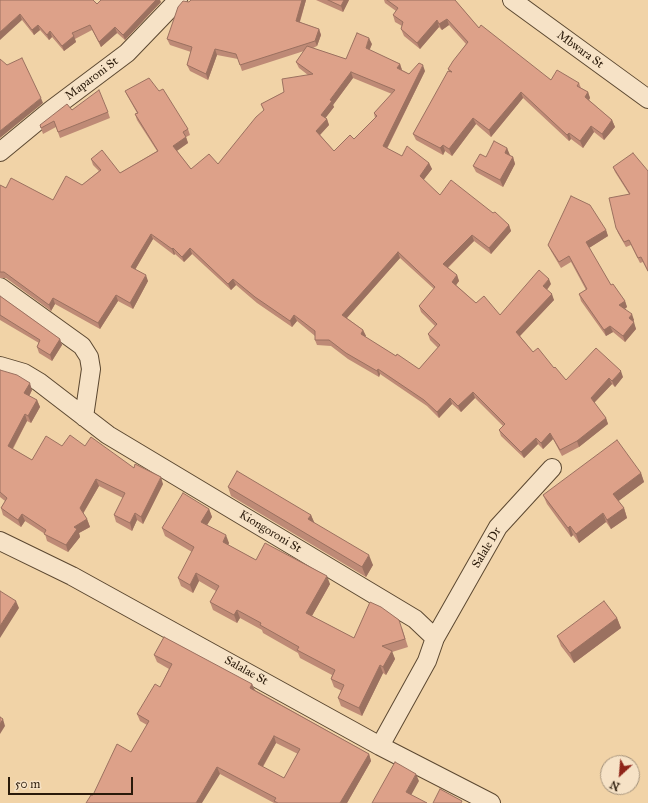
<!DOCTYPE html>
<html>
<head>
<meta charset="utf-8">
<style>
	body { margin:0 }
	#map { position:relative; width:648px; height:803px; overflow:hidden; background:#f1d3a7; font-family:"IM FELL Great Primer",serif }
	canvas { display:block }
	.north { position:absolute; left:600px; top:755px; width:40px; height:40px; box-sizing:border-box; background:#f6e2c6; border:1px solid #a4927b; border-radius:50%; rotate:206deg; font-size:11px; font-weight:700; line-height:16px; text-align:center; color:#2a1a0a }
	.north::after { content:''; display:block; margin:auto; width:14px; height:18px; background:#8f2418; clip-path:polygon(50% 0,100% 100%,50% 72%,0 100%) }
	.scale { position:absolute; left:8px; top:777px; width:125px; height:18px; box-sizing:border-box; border:2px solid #2a1a0a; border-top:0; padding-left:5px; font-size:12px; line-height:14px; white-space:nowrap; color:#2a1a0a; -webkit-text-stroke:3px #f6e2c6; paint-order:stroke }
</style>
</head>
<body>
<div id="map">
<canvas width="648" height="803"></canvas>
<div class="north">N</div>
<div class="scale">50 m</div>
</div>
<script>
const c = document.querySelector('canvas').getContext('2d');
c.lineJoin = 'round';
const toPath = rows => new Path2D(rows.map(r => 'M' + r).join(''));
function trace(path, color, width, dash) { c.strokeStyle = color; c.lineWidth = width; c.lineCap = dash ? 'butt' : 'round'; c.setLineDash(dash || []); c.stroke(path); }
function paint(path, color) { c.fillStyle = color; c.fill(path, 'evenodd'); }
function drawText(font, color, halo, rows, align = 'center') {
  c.font = font + ' "IM FELL Great Primer",serif'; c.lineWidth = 3; c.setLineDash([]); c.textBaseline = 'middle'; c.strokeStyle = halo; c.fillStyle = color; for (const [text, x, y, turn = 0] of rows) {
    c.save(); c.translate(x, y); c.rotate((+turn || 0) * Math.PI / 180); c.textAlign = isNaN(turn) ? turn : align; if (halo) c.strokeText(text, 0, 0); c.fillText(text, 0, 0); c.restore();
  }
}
const street = toPath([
	[512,0,648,99],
	[0,152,51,110,127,53,178,0],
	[0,287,82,346,89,357,91,369,84,417],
	[0,366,24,373,39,382,108,435,415,619,435,638,427,661,380,746],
	[0,541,72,576,380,746,491,803],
	[435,638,498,527,552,468]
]);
const wall = toPath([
	[0,0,97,4,161,2,125,40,117,33,101,47,92,30,75,39,76,42,64,51,52,37,49,40,40,30,34,35,22,20],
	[306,0,300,22,319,29,321,35,317,46,313,48,346,59,372,44,369,50,400,64,402,70,409,74,425,71,387,149,402,156,429,163,432,169,423,180,440,195,493,213,509,225,511,231,491,254,474,241,448,268,457,275,459,281,456,285,476,303,500,315,551,284,547,290,554,300,520,336,533,352,554,368,566,380,623,377,615,387,612,384,594,403,606,418,608,424,579,447,562,456,553,439,543,449,538,444,524,458,501,436,499,430,503,426,475,398,461,412,452,404,439,418,427,406,380,374,379,377,348,359,331,346,317,345,315,340,315,336,297,321,292,327,257,303,236,285,231,290,192,254,184,262,175,254,174,255,153,239,135,270,148,281,133,309,118,301,100,329,55,304,51,311,6,278,0,278,0,185,6,188,53,200,82,185,99,171,93,165,91,159,120,173,157,151,137,120,135,114,137,113,128,97,125,91,188,129,190,135,186,137,188,143,177,151,191,169,218,164,264,111,261,104,284,92,308,75,299,68,296,62,304,51,242,71,238,59,217,55,208,80,190,71,187,65,191,52,170,45,167,39,189,2],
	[353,78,392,94,374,113,375,118,354,139,334,151,320,135,329,125,327,119,325,118,334,107,333,105],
	[400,258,434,289,419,306,421,312,435,326,428,334,430,340,438,348,419,369,396,356,365,337,366,336,363,330,347,318],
	[316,0,349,0,343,12],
	[384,0,455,0,479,28,551,80,579,83,581,88,588,92,590,98,589,100,612,120,615,127,604,140,594,132,583,148,571,139,569,141,523,98,491,137,476,124,452,156,445,151,443,155,416,140,413,134,449,71,448,69,466,44,449,25,442,30,439,27,420,49,404,36,401,29,402,26,395,22,393,15,396,11,385,3],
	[72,110,108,112,110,118,60,138,56,127,43,134,40,125],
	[507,148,509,155,513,157,515,164,503,187,476,172,473,166,486,157],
	[613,167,648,171,648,272,643,262,640,263,631,245,626,247,618,233,616,228,629,194,615,172],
	[606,230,608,236,589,248,611,285,625,301,627,307,625,309,634,320,633,322,636,329,625,342,613,332,606,336,581,301,579,294,586,290,571,262,561,268,551,251,548,245],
	[0,296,60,339,62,345,52,361,39,353,37,347,39,343,0,320],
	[0,370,32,390,29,396,37,400,40,407,31,423,27,421,13,449,32,460,62,446,85,446,134,468,163,484,143,524,137,520,132,531,116,522,114,515,123,498,99,486,83,514,87,519,90,527,79,533,80,537,68,552,47,541,45,534,25,521,21,527,3,515,1,508,5,501,0,497],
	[641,473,644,482,618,501,624,508,627,518,611,529,606,522,579,543,573,535,571,537,547,504,543,495],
	[228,487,311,515,314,523,373,565,366,577,231,496],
	[209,509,212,517,207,525,229,543,228,545,256,560,330,584,312,616,354,638,402,628,408,647,392,652,395,659,386,675,383,673,362,716,341,706,338,698,342,691,334,687,331,679,332,675,300,658,298,653,263,633,262,630,240,618,237,623,213,610,210,602,216,591,199,581,193,593,181,586,178,578,192,552,165,536,162,528],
	[617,618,621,628,574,663,561,646,557,636],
	[154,655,252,684,255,690,369,754,371,761,347,803,274,803,220,774,93,795,131,752,147,725,140,721,137,714,160,687,169,669,157,662],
	[276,743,298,754,284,778,263,767]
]);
const shadedWall = toPath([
	[156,0,160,0,161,2,125,40,123,35],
	[302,0,306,0,298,27,296,21],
	[344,0,349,0,343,12,341,6],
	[20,14,22,20,0,40,0,32],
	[447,19,449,25,442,30,439,24],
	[437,20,439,27,420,49,417,43],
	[38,25,40,30,34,35,32,30],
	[115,27,117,33,101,47,99,42],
	[319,29,321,35,317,46,315,41],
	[50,31,52,37,49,40,47,35],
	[74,36,76,42,64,51,62,46],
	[369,38,372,44,368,54,366,48],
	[215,49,217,55,208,80,206,74],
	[400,64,402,70,397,68],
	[423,65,425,71,385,152,383,146],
	[351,72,353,78,333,105,334,107,324,120,321,115,330,100],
	[521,92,523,98,491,137,489,130],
	[588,92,590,98,587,103,585,97],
	[41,98,43,103,0,138,0,131],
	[473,118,476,124,452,156,449,149],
	[327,119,329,125,318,137,316,131],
	[612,120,615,127,604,140,602,134],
	[591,126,594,132,583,148,580,141],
	[569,133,571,139,569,141,567,135],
	[186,137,188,143,175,152,173,146],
	[443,145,445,151,443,155,440,148],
	[507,148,510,155,507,159,505,153],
	[513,157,515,164,503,187,500,180],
	[429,163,432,169,422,182,420,176],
	[509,225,511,231,491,254,489,248],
	[606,230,608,236,589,248,586,242],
	[151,234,153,239,133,273,131,267],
	[472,235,474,241,445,270,443,264],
	[173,248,175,254,174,255,172,249],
	[190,248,192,254,184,262,182,257],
	[398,252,400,258,344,321,342,315],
	[146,275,148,281,133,309,130,303],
	[457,275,459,281,454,288,452,282],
	[233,279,236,285,231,290,228,284],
	[549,279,551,284,545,292,543,286],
	[552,294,554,300,518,338,516,332],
	[116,295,118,301,100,329,98,323],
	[53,298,55,304,51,311,49,305],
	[625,301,627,307,622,311,619,305],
	[632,314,634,320,631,324,629,318],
	[294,315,297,321,292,327,290,321],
	[634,322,636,329,625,342,623,336],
	[610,326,613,332,606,336,604,330],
	[363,330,366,336,363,340,361,334],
	[60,339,62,345,52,361,50,355],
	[378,369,380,374,379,377,377,371],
	[621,371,623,377,615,387,612,381],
	[609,378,612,384,593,404,591,398],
	[30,383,32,390,27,401,24,393],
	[473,392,475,398,461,412,458,406],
	[450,398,452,404,439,418,437,412],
	[37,400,40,407,31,423,28,416],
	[25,414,27,421,10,453,8,446],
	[606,418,608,424,579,447,577,441],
	[550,433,553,439,543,449,541,443],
	[536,438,538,444,524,458,521,452],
	[641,473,644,482,616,503,613,494],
	[161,477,163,484,143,524,141,517],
	[96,479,99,486,82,515,80,508],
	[624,508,627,518,611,529,607,520],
	[209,509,212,517,204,530,201,522],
	[135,513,137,520,132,531,130,523],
	[603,513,606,522,579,543,576,534],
	[22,514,25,521,21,527,18,520],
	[311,515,315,524,308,519],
	[87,519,90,527,79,533,80,537,68,552,66,545,74,527],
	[570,526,573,535,571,537,568,528],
	[226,535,229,543,226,550,223,542],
	[369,555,373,565,366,577,362,567],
	[196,573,199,581,193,593,190,585],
	[327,576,330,584,309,621,306,613],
	[16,601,19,608,0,638,0,626],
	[237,610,240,618,237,623,234,615],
	[617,618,621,628,574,663,570,653],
	[392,651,395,659,386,675,383,667],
	[380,665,383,673,362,716,359,708],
	[252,684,255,691,250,688],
	[3,719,5,726,0,734,0,724],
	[274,736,276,743,260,771,258,764],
	[369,754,371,761,347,803,340,803],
	[217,767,220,774,202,803,196,803],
	[416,774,419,781,409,799,406,792]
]);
const building = toPath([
	[0,0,93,0,97,4,101,0,156,0,123,35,115,27,99,42,90,25,72,33,74,36,62,46,50,31,47,35,38,25,32,30,20,14,0,32,0,0],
	[191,0,302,0,296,21,319,29,315,41,240,65,236,54,215,49,206,74,187,65,192,47,167,39,178,7,183,1,189,2,191,0],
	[328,0,344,0,341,6,328,0],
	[387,0,455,0,479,28,481,25,551,80,557,70,579,83,577,86,588,92,585,97,612,120,602,134,591,126,580,141,569,133,567,135,521,92,489,130,473,118,449,149,443,145,440,148,413,134,448,71,452,72,448,69,453,61,468,42,447,19,439,24,437,20,417,43,401,29,403,22,393,15,398,8,387,0],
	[357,33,369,38,366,48,400,64,397,68,409,74,419,63,423,65,383,146,402,156,407,146,429,163,420,176,440,195,451,180,493,213,495,212,509,225,489,248,472,235,443,264,457,275,452,282,476,303,484,296,500,315,539,270,549,279,543,286,552,294,516,332,533,352,538,348,554,368,555,367,566,380,596,348,621,371,612,381,609,378,591,398,606,418,577,441,560,450,550,433,541,443,536,438,521,452,499,430,505,424,473,392,458,406,450,398,437,412,424,400,378,369,377,371,346,353,329,340,315,340,315,331,294,315,290,321,255,297,233,279,228,284,190,248,182,257,173,248,172,249,151,234,131,267,146,275,130,303,116,295,98,323,53,298,49,305,4,272,0,272,0,185,6,188,11,178,53,200,66,176,82,185,101,170,91,159,102,150,120,173,158,151,135,114,138,113,125,91,149,78,159,91,163,89,188,129,183,132,186,137,173,146,191,169,209,154,218,164,256,117,264,110,261,104,284,92,282,79,313,74,296,62,307,46,346,59,357,33],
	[351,72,395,90,374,113,377,116,354,139,350,135,334,151,316,131,327,119,321,115,332,101,330,100,351,72],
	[398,252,435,287,419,306,437,324,428,334,440,345,419,369,397,354,396,356,361,334,363,330,342,315,398,252],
	[22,58,41,98,0,131,0,59,7,65,22,58],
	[99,90,108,112,58,132,54,121,41,128,40,125,67,104,72,110,99,90],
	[494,141,507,148,505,153,513,157,500,180,473,166,480,154,486,157,494,141],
	[633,153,648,171,648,271,641,257,638,258,629,240,624,242,616,228,609,198,630,194,613,167,633,153],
	[571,196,590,205,606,230,586,242,611,285,613,284,625,301,619,305,632,314,629,318,634,322,623,336,610,326,604,330,579,294,587,289,569,256,559,262,548,245,571,196],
	[0,296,60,339,50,355,37,347,40,340,0,315,0,296],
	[0,370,17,375,30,383,24,393,37,400,28,416,25,414,8,446,32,460,46,436,62,446,70,435,85,446,91,437,134,468,135,464,161,477,141,517,135,513,130,523,114,515,125,493,96,479,80,508,87,519,74,527,77,529,66,545,44,534,46,530,22,514,18,520,1,508,7,498,0,492,0,370],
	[617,440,641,473,613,494,624,508,607,520,603,513,576,534,570,526,568,528,543,495,617,440],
	[237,471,311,515,308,519,369,555,362,567,228,487,237,471],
	[183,493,209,509,201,522,226,535,223,542,256,560,265,543,327,576,306,613,354,638,370,602,381,607,399,620,405,639,382,646,392,651,383,667,380,665,359,708,338,698,344,685,331,679,335,670,297,650,299,647,260,625,261,623,237,610,234,615,210,602,219,586,196,573,190,585,178,578,194,547,162,528,183,493],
	[0,591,16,601,0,626,0,591],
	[604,601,617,618,570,653,557,636,604,601],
	[164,637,252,684,250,688,369,754,340,803,278,803,274,801,276,798,217,767,196,803,86,803,91,795,93,795,117,744,131,752,149,721,137,714,155,684,160,687,172,664,154,655,164,637],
	[274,736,300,749,284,778,258,764,274,736],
	[0,717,3,719,0,724,0,717],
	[395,762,416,774,406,792,427,803,372,803,395,762],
	[440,789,462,801,461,803,433,803,440,789]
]);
const streetNames = [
	["Mbwara St",580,50,36],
	["Maparoni St",92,79,-37],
	["Kiongoroni St",270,532,31],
	["Salale Dr",487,548,-59],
	["Salalae St",246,671,29]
];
trace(street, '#5c4831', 20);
trace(street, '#f6e2c6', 18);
paint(wall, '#be8a76');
paint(shadedWall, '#9b7160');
paint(building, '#dda189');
trace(building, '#9b7160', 1);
drawText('12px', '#2a1a0a', '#f6e2c6', streetNames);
</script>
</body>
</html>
